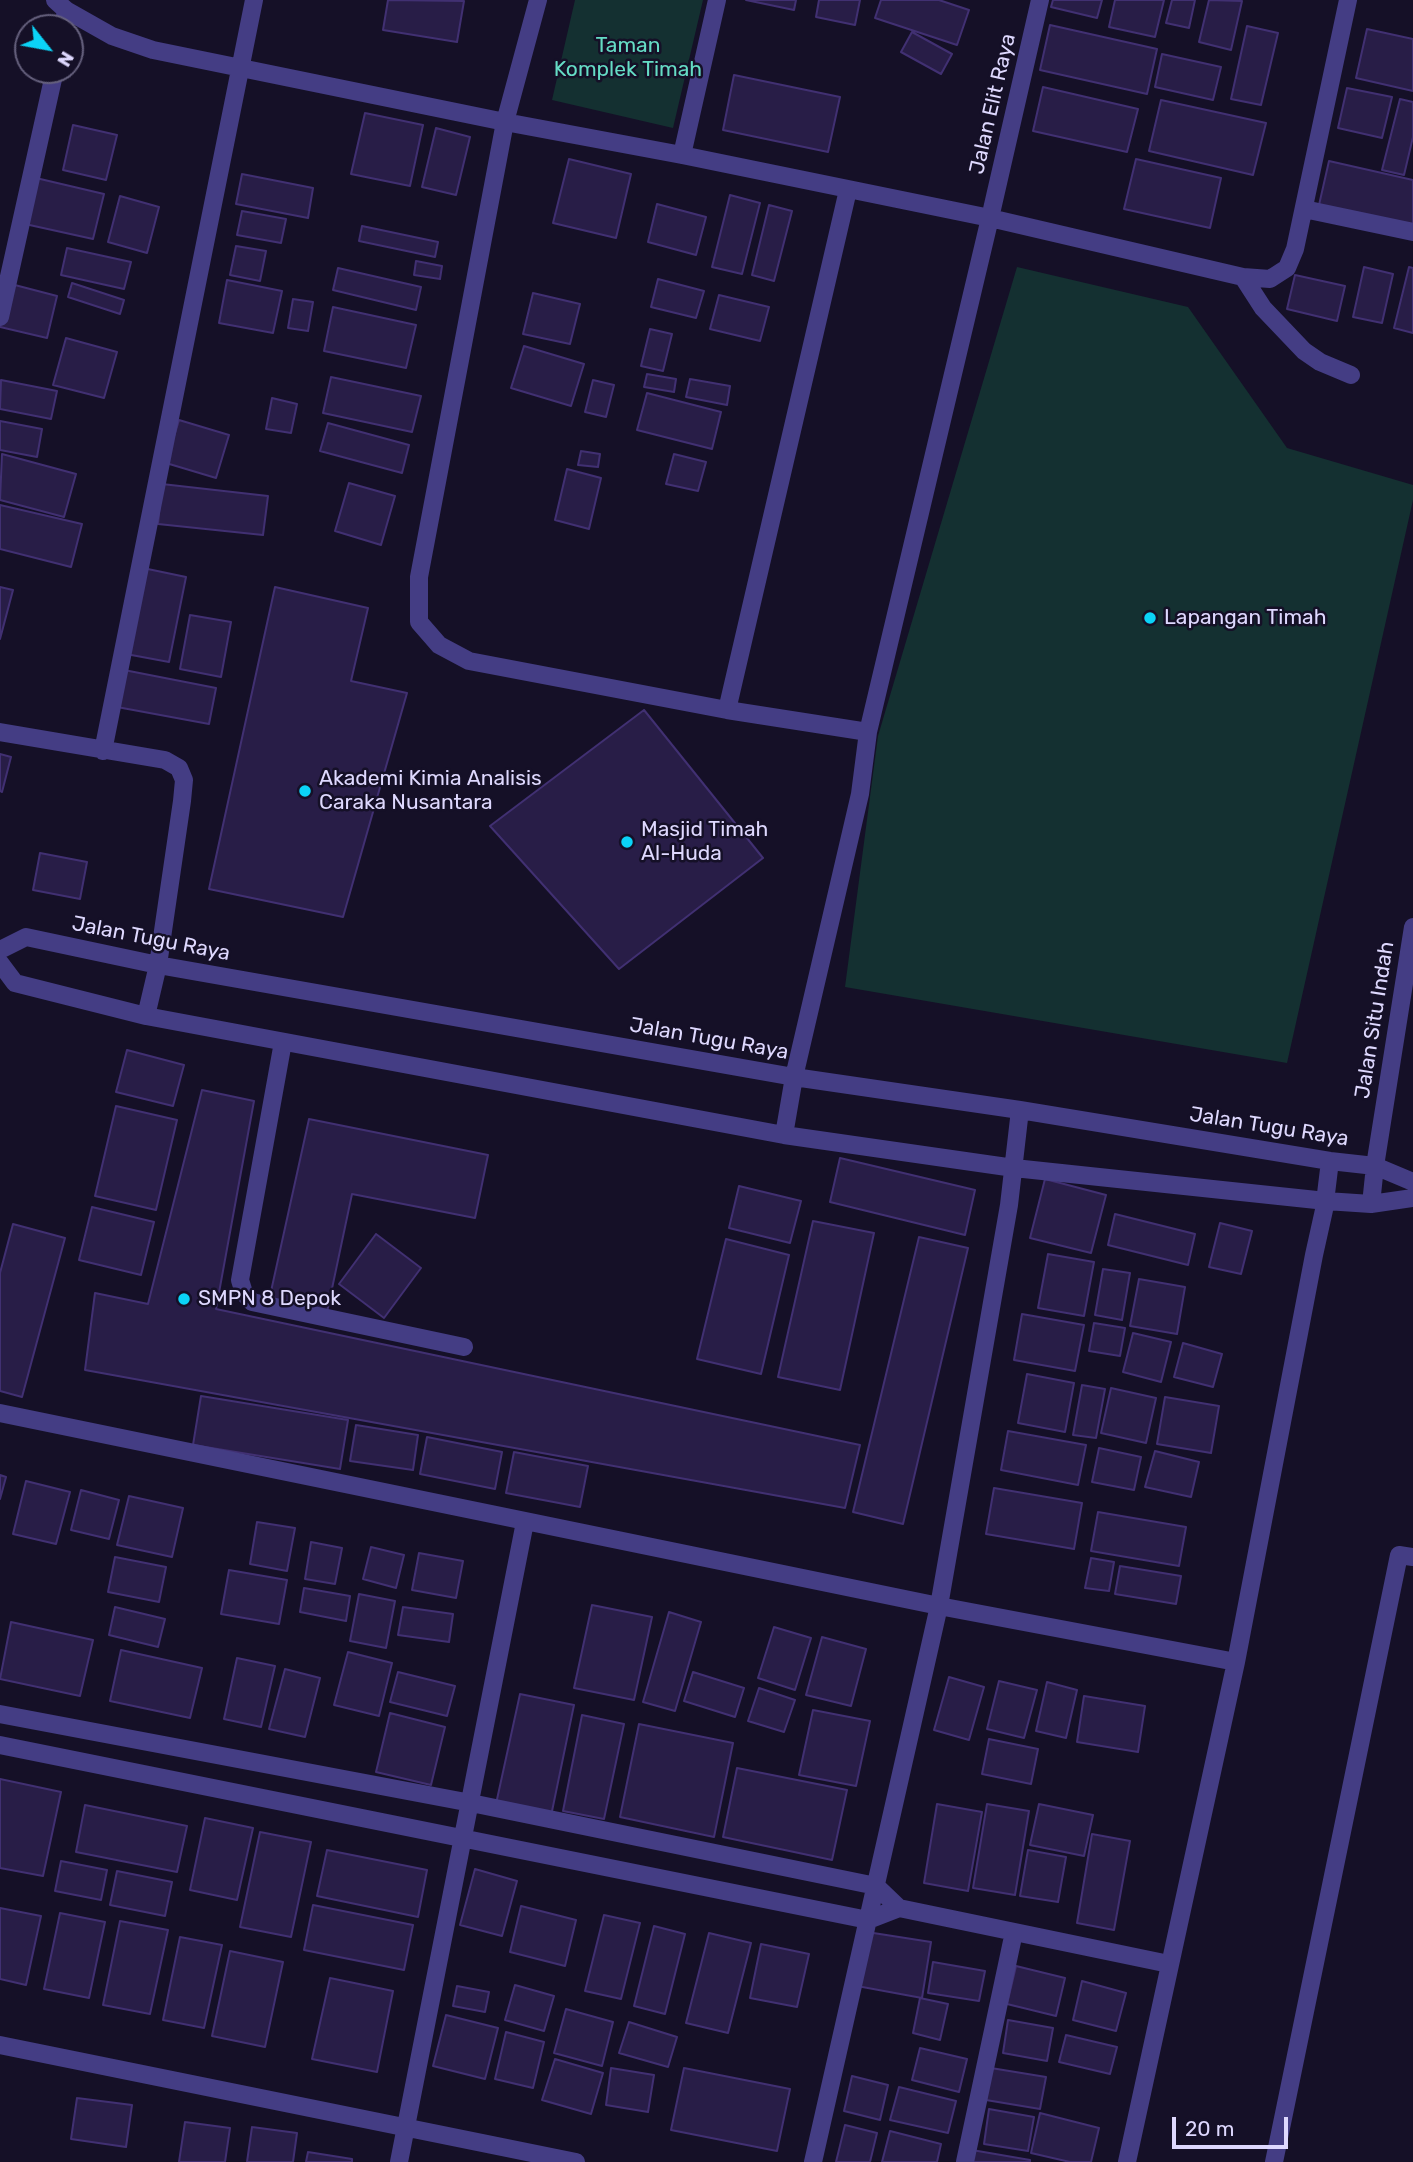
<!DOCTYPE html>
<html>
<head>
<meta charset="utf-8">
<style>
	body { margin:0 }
	#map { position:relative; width:1413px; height:2162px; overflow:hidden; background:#151027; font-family:Rubik,sans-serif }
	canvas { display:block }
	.north { position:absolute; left:14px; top:14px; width:70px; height:70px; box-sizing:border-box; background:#151027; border:2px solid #65607d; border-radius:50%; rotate:121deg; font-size:19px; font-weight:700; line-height:28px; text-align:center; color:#ded8fe }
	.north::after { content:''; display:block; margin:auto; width:24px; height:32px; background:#0bd3f7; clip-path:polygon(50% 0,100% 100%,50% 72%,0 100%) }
	.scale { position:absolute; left:1172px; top:2117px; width:116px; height:32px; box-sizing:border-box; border:4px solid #ded8fe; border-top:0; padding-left:9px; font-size:21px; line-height:24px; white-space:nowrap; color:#ded8fe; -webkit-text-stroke:5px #151027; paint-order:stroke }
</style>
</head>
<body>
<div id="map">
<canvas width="1413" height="2162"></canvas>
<div class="north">N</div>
<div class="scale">20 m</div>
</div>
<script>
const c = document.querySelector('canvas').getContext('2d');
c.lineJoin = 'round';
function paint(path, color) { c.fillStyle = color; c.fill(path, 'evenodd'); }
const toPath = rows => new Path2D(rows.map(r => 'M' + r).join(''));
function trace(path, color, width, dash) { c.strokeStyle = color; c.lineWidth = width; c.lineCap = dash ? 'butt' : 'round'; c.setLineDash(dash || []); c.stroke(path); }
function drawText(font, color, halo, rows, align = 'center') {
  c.font = font + ' Rubik,sans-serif'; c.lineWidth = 5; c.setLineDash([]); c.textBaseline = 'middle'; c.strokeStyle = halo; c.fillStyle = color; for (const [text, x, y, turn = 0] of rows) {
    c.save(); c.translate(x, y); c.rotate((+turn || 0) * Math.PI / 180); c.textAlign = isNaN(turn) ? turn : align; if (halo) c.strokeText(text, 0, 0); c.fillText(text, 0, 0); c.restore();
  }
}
const green = toPath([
	[575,0,703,0,673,128,552,100],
	[1017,267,1188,307,1287,448,1413,485,1413,500,1287,1063,845,987,878,736]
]);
const building = toPath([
	[388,0,464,1,457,42,383,30,388,0],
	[746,0,796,0,794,10,746,0],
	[819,0,860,0,855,25,816,17,819,0],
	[881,0,939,0,969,10,957,45,875,18,881,0],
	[1053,0,1102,0,1097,18,1051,7,1053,0],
	[1115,0,1164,0,1155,37,1109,27,1115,0],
	[1172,0,1195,0,1189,28,1166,23,1172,0],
	[1209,0,1242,1,1231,50,1199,42,1209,0],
	[1050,25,1157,49,1147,94,1040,70,1050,25],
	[1247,26,1278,33,1261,105,1231,99,1247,26],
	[1367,29,1413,39,1413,91,1356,78,1367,29],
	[912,32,952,54,941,74,901,52,912,32],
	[1162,54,1221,67,1213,100,1155,87,1162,54],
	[734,75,840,97,828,152,723,130,734,75],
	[1043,87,1138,109,1127,152,1033,131,1043,87],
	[1347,88,1392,97,1382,138,1338,128,1347,88],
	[1400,99,1413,102,1413,137,1404,175,1382,170,1400,99],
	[1161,100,1266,123,1253,175,1149,151,1161,100],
	[365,113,423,125,410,186,351,174,365,113],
	[73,125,117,135,106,180,63,170,73,125],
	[436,128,470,137,456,195,422,187,436,128],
	[569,159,631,174,616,238,553,223,569,159],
	[1136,159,1221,178,1210,228,1124,209,1136,159],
	[1329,161,1413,180,1413,226,1319,205,1329,161],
	[242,174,313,188,308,218,236,204,242,174],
	[36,178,104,194,93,239,25,224,36,178],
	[730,195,760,203,742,274,712,267,730,195],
	[120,196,159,207,147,253,108,242,120,196],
	[657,204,706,217,696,255,648,242,657,204],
	[769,205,792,211,774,281,752,275,769,205],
	[242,211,286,219,281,243,237,235,242,211],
	[362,226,438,242,435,257,359,241,362,226],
	[236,246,266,251,260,281,230,275,236,246],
	[67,248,131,262,124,289,61,275,67,248],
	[416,261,442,266,440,279,414,275,416,261],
	[1364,267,1393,274,1382,323,1353,317,1364,267],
	[1409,267,1413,268,1413,333,1394,328,1409,267],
	[338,268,421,287,416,310,333,290,338,268],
	[1295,275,1345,286,1337,321,1287,309,1295,275],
	[658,279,704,291,696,318,651,307,658,279],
	[227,280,282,291,273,333,219,323,227,280],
	[72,283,124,300,120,314,68,297,72,283],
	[11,284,57,296,47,338,0,327,11,284],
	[533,293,580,304,570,344,523,334,533,293],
	[719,295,769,307,760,341,710,329,719,295],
	[293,299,313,302,308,331,288,328,293,299],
	[333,307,416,325,406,368,324,351,333,307],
	[650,329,672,334,663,371,641,366,650,329],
	[66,338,117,352,104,398,53,385,66,338],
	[524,346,584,364,571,406,511,388,524,346],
	[647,374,676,379,674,392,644,387,647,374],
	[331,377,421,396,412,432,323,413,331,377],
	[690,379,730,386,727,405,686,397,690,379],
	[1,380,57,391,51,419,0,409,1,380],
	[593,380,614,385,606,417,585,412,593,380],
	[647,393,721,412,712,449,637,430,647,393],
	[272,398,297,404,291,433,266,429,272,398],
	[179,420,229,435,216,478,166,463,179,420],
	[0,421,42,429,37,457,0,450,0,421],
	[328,423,409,445,402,473,320,451,328,423],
	[581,451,600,454,598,467,578,465,581,451],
	[2,454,76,474,64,517,0,500,2,454],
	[674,454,706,462,698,491,666,484,674,454],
	[567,469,601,478,589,529,555,520,567,469],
	[349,483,395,496,381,545,335,531,349,483],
	[162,484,268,496,263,535,158,524,162,484],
	[0,505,82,524,71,567,0,549,0,505],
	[143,568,186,577,169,662,126,654,143,568],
	[0,587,13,590,0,639,0,587],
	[275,587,368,608,351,681,407,693,343,917,209,889,275,587],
	[190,615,231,622,221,677,180,669,190,615],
	[124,670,216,688,209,724,117,707,124,670],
	[644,710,763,858,619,969,490,826,644,710],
	[0,754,11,757,2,792,0,791,0,754],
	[40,853,87,862,80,899,33,890,40,853],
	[127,1050,184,1065,173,1106,116,1092,127,1050],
	[202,1090,254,1101,216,1309,860,1445,845,1508,85,1370,95,1293,148,1304,202,1090],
	[116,1106,177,1120,156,1210,95,1196,116,1106],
	[309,1119,488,1155,475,1218,352,1194,326,1317,268,1305,309,1119],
	[840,1158,975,1190,965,1235,830,1202,840,1158],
	[1045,1179,1106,1195,1091,1253,1030,1238,1045,1179],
	[739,1186,801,1201,790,1243,729,1228,739,1186],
	[92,1207,154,1222,141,1275,79,1260,92,1207],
	[1115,1214,1195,1234,1188,1265,1108,1245,1115,1214],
	[813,1221,874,1233,840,1390,778,1377,813,1221],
	[1220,1223,1252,1231,1241,1274,1209,1267,1220,1223],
	[13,1224,65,1238,22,1397,0,1391,0,1273,13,1224],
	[376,1234,421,1268,384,1318,339,1284,376,1234],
	[919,1237,968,1248,903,1524,853,1512,919,1237],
	[726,1239,789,1255,761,1374,697,1359,726,1239],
	[1048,1254,1094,1262,1084,1316,1038,1308,1048,1254],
	[1103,1269,1130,1273,1122,1320,1095,1315,1103,1269],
	[1139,1279,1185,1287,1177,1334,1130,1326,1139,1279],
	[1022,1314,1084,1325,1075,1371,1014,1360,1022,1314],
	[1094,1323,1125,1328,1120,1356,1089,1351,1094,1323],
	[1133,1333,1171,1342,1161,1382,1123,1372,1133,1333],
	[1183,1343,1222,1354,1213,1387,1174,1377,1183,1343],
	[1027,1374,1074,1383,1065,1432,1018,1423,1027,1374],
	[1082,1385,1105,1389,1096,1438,1073,1435,1082,1385],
	[1111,1388,1156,1398,1146,1443,1101,1433,1111,1388],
	[201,1396,348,1420,340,1469,193,1445,201,1396],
	[1165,1397,1219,1406,1211,1453,1157,1444,1165,1397],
	[356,1425,418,1435,413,1470,350,1461,356,1425],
	[1008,1431,1086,1445,1078,1485,1001,1470,1008,1431],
	[427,1437,502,1452,495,1489,420,1474,427,1437],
	[1099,1448,1141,1457,1134,1490,1092,1482,1099,1448],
	[1155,1451,1199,1462,1191,1497,1145,1487,1155,1451],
	[514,1452,588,1466,580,1507,506,1493,514,1452],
	[0,1475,6,1477,0,1499,0,1475],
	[26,1481,70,1492,56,1544,13,1534,26,1481],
	[994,1488,1082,1503,1074,1549,986,1534,994,1488],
	[81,1490,119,1500,109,1539,71,1530,81,1490],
	[129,1496,183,1508,172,1557,117,1545,129,1496],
	[1098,1512,1186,1527,1179,1566,1091,1551,1098,1512],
	[257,1522,295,1528,287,1571,250,1564,257,1522],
	[311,1542,342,1548,335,1584,305,1579,311,1542],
	[371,1547,404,1555,396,1588,363,1579,371,1547],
	[419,1553,463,1561,456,1598,412,1590,419,1553],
	[115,1557,166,1567,159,1602,108,1592,115,1557],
	[1091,1558,1114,1562,1109,1591,1085,1588,1091,1558],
	[1120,1566,1181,1576,1176,1604,1115,1594,1120,1566],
	[229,1570,287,1580,279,1624,221,1614,229,1570],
	[304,1588,350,1596,346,1621,300,1612,304,1588],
	[359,1594,395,1601,386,1648,350,1641,359,1594],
	[592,1605,652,1617,634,1700,574,1688,592,1605],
	[115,1607,165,1619,158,1647,109,1635,115,1607],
	[403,1607,453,1614,449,1642,398,1635,403,1607],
	[669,1612,701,1622,675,1711,643,1702,669,1612],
	[11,1622,93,1640,80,1696,0,1679,11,1622],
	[774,1627,811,1638,795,1690,758,1678,774,1627],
	[822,1637,866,1649,851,1706,806,1695,822,1637],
	[121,1650,202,1668,190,1718,110,1701,121,1650],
	[348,1652,392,1663,379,1716,334,1705,348,1652],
	[237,1658,275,1666,261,1727,224,1719,237,1658],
	[285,1669,320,1678,305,1737,269,1729,285,1669],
	[398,1672,455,1686,447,1716,390,1702,398,1672],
	[693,1672,744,1688,735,1717,684,1701,693,1672],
	[949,1677,984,1687,969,1740,934,1730,949,1677],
	[999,1681,1037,1690,1024,1738,987,1729,999,1681],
	[1047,1682,1077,1690,1066,1738,1036,1731,1047,1682],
	[759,1688,795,1700,784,1732,748,1721,759,1688],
	[520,1694,574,1705,551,1816,496,1804,520,1694],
	[1084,1696,1145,1706,1138,1752,1077,1742,1084,1696],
	[813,1710,870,1721,856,1786,799,1775,813,1710],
	[390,1713,445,1727,431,1785,376,1772,390,1713],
	[582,1715,624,1724,604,1819,563,1811,582,1715],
	[639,1724,733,1743,714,1837,620,1817,639,1724],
	[989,1739,1038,1749,1031,1784,982,1774,989,1739],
	[737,1768,847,1790,832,1860,723,1837,737,1768],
	[0,1779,61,1792,43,1876,0,1868,0,1779],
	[937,1804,982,1812,968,1891,924,1883,937,1804],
	[987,1804,1029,1811,1015,1895,973,1888,987,1804],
	[1039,1804,1093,1815,1084,1856,1030,1845,1039,1804],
	[85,1805,187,1826,177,1872,76,1852,85,1805],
	[205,1818,253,1828,237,1900,190,1890,205,1818],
	[260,1832,311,1842,291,1937,240,1927,260,1832],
	[1092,1834,1130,1841,1114,1930,1077,1923,1092,1834],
	[327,1850,427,1870,418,1917,317,1896,327,1850],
	[1028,1850,1066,1857,1058,1902,1020,1896,1028,1850],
	[61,1861,107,1870,101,1900,55,1891,61,1861],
	[475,1869,517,1881,502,1936,460,1925,475,1869],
	[117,1871,172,1882,165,1916,110,1905,117,1871],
	[313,1905,413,1925,404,1970,304,1950,313,1905],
	[521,1906,576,1920,565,1966,510,1952,521,1906],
	[0,1908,41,1916,26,1985,0,1979,0,1908],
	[60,1913,105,1922,89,1998,44,1989,60,1913],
	[604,1915,640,1923,621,1999,585,1991,604,1915],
	[120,1921,168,1930,150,2014,103,2005,120,1921],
	[654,1926,685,1934,665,2014,634,2006,654,1926],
	[867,1932,931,1942,922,1998,857,1986,867,1932],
	[709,1933,751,1943,728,2033,686,2023,709,1933],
	[180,1937,222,1945,204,2028,163,2020,180,1937],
	[761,1944,809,1954,797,2007,750,1998,761,1944],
	[230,1951,283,1962,265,2047,212,2036,230,1951],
	[933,1962,985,1971,979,2001,928,1993,933,1962],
	[1016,1966,1065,1978,1056,2016,1007,2004,1016,1966],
	[330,1978,393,1991,377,2072,312,2059,330,1978],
	[1082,1981,1126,1993,1116,2031,1073,2020,1082,1981],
	[515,1985,554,1996,544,2031,505,2020,515,1985],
	[457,1986,489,1992,485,2012,453,2006,457,1986],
	[920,1998,948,2004,940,2040,913,2033,920,1998],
	[566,2009,613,2022,602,2066,554,2053,566,2009],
	[446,2015,498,2028,485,2079,433,2066,446,2015],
	[1008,2020,1053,2028,1047,2061,1003,2053,1008,2020],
	[629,2022,677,2037,668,2067,619,2053,629,2022],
	[506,2032,544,2042,533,2088,495,2079,506,2032],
	[1066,2035,1117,2047,1110,2074,1059,2062,1066,2035],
	[920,2048,967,2059,959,2092,912,2080,920,2048],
	[555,2059,603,2073,591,2114,542,2100,555,2059],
	[611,2068,654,2075,648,2112,606,2105,611,2068],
	[684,2068,790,2089,777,2151,671,2130,684,2068],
	[991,2068,1046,2077,1040,2109,986,2100,991,2068],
	[852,2076,888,2085,880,2120,844,2111,852,2076],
	[899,2087,956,2101,948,2133,890,2120,899,2087],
	[77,2098,132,2105,126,2147,71,2139,77,2098],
	[989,2109,1034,2117,1028,2151,984,2144,989,2109],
	[1040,2113,1099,2128,1091,2162,1070,2162,1031,2153,1040,2113],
	[185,2122,230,2128,225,2162,179,2162,185,2122],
	[845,2125,877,2133,870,2162,836,2162,845,2125],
	[252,2127,297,2133,293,2162,247,2162,252,2127],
	[890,2131,941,2144,937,2162,882,2162,890,2131],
	[972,2150,1030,2160,1030,2162,970,2162,972,2150],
	[308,2152,352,2159,352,2162,306,2162,308,2152]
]);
const minor = toPath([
	[55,0,66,10,112,36,153,50,505,122,682,155,990,218,1243,277,1270,279,1287,268,1295,249,1348,0],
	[538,0,505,122,419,577,419,622,439,645,469,661,727,710,868,732],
	[63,28,66,10],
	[682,155,717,0],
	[1304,209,1413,232],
	[1243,277,1263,308,1304,351,1320,362,1351,375],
	[0,317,55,70],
	[727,710,848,190],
	[0,732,165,760,179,768,184,780,182,801,158,965,146,1016],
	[103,751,254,0],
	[0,950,26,937,158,965,794,1077,1020,1110,1330,1161,1375,1166,1413,1182],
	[0,963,15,983,146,1016,784,1135,1014,1168,1326,1201,1371,1204,1413,1198],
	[283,1042,240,1280,244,1293,252,1302,464,1347],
	[784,1135,794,1077,860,794,868,732,990,218,1040,0],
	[1371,1204,1375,1166,1413,927],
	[0,1413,939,1606,1236,1662],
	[0,1714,471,1803,876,1886,899,1908],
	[0,1745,868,1920,899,1908,1169,1964],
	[0,2045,576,2162],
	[399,2162,525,1522],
	[813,2162,939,1606,1009,1205,1020,1110],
	[965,2162,1014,1932],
	[1127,2162,1236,1662,1314,1255,1324,1210,1330,1161],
	[1274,2162,1399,1555,1413,1557]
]);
const markers = [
	[1150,618,7,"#0bd3f7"],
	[305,791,7,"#0bd3f7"],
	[627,842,7,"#0bd3f7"],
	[184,1299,7,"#0bd3f7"]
];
const parkNames = [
	["Taman",628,46],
	["Komplek Timah",628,70]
];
const streetNames = [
	["Jalan Elit Raya",993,104,-77],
	["Jalan Tugu Raya",151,939,11],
	["Jalan Situ Indah",1375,1020,-81],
	["Jalan Tugu Raya",709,1039,10],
	["Jalan Tugu Raya",1269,1127,9]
];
const poiNames = [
	["Lapangan Timah",1164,618],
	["Akademi Kimia Analisis",319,779],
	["Caraka Nusantara",319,803],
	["Masjid Timah",641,830],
	["Al-Huda",641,854],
	["SMPN 8 Depok",198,1299]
];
paint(green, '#143031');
paint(building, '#281d47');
trace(building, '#413072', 2);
trace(minor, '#443d84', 18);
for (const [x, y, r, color] of markers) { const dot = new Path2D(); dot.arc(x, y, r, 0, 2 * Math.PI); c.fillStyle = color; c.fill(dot); trace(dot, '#151027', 2.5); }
drawText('21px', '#65dcc5', '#151027', parkNames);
drawText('21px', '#ded8fe', '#151027', streetNames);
drawText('21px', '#ded8fe', '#151027', poiNames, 'left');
</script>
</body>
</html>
